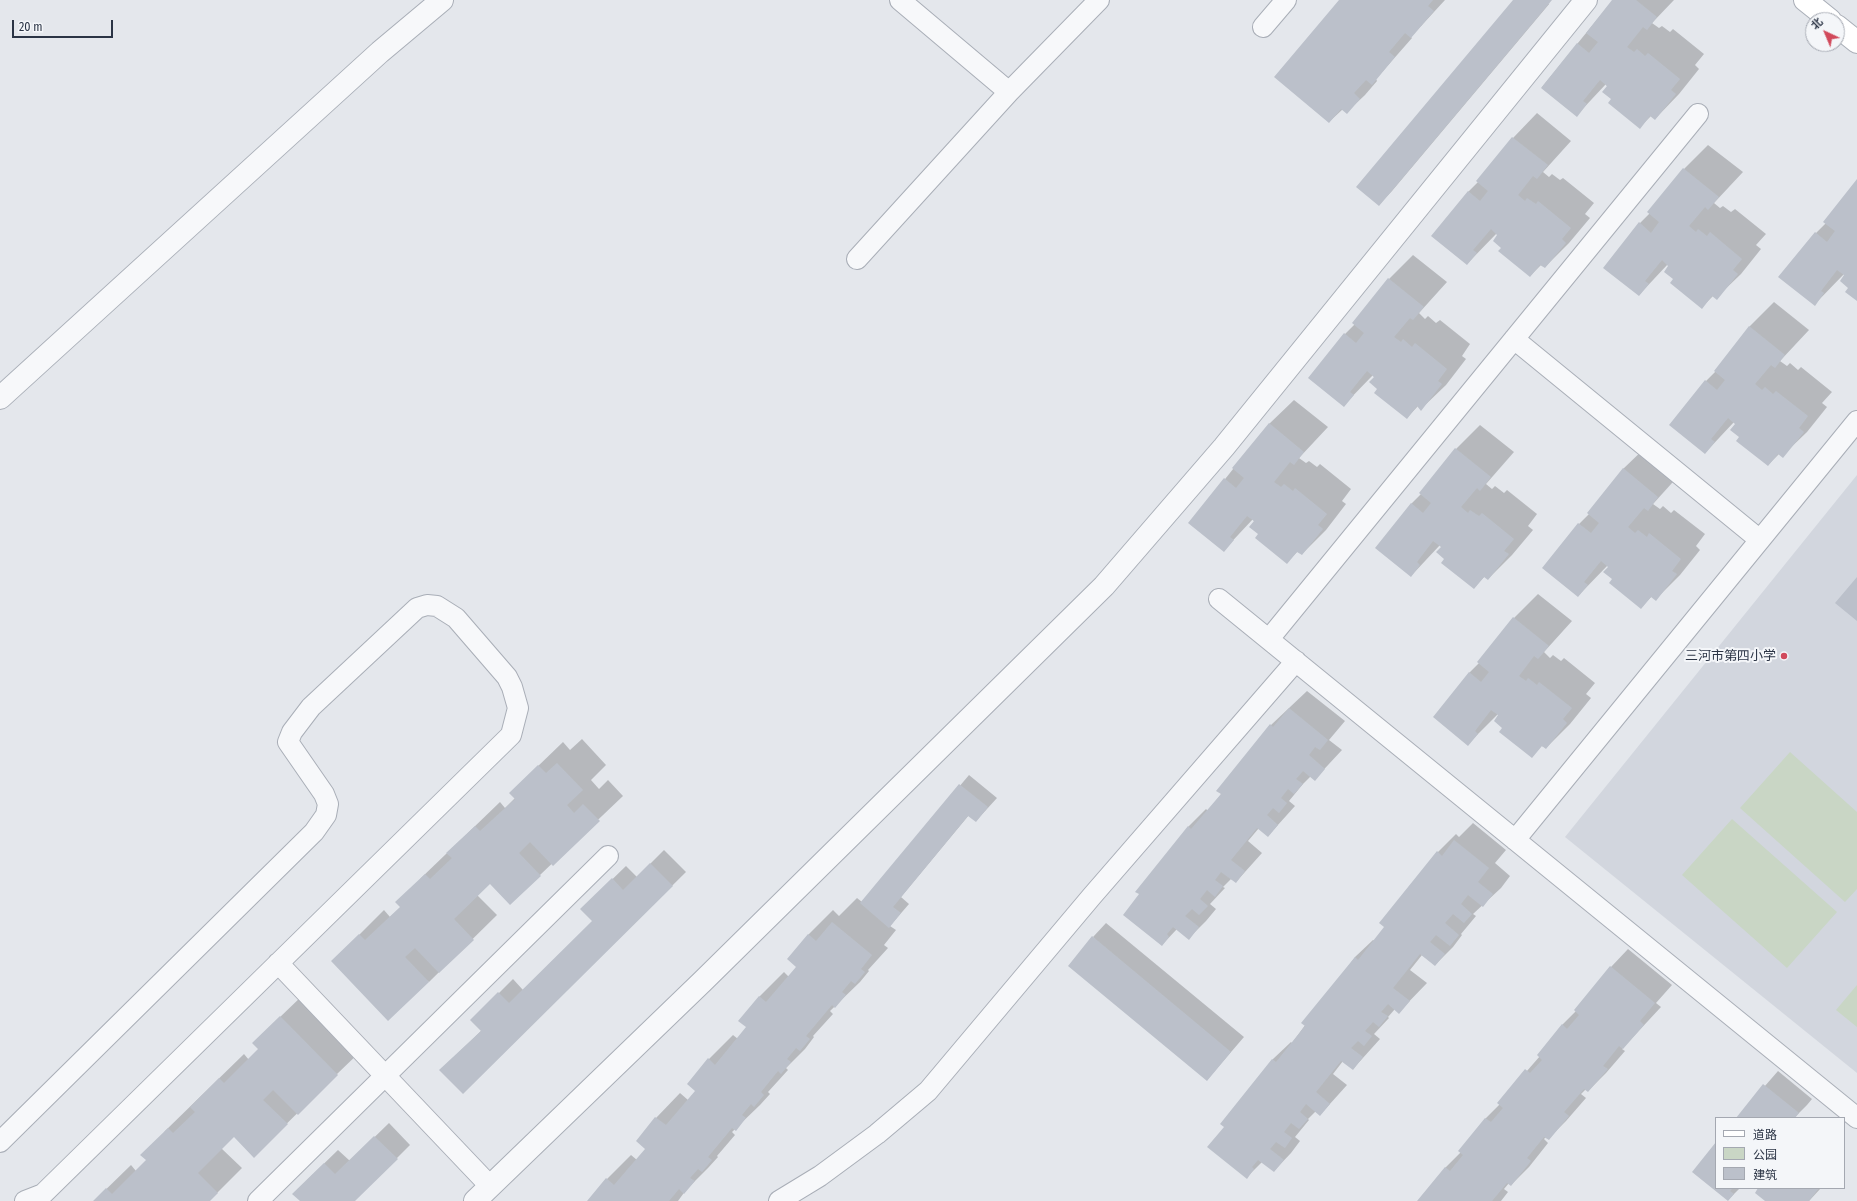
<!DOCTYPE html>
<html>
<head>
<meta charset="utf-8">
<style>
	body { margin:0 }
	#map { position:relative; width:1857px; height:1201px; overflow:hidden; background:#e4e7ec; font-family:"Fira Sans Condensed","Noto Sans SC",sans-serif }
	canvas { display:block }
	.legend { position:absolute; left:1715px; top:1117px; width:130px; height:72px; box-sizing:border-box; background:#f4f6f9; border:1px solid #a4a8b1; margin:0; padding:5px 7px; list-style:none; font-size:12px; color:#2b3445 }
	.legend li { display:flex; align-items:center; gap:8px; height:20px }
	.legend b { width:20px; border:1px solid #a4a8b1 }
	.north { position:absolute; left:1805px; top:12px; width:40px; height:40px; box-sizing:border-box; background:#f4f6f9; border:1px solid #a4a8b1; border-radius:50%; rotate:316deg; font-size:11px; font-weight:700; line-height:16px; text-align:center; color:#2b3445 }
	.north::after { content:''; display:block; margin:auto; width:14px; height:18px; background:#d1495b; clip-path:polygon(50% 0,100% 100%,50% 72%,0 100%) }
	.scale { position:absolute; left:12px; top:20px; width:101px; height:18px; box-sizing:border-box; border:2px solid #2b3445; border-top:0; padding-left:5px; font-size:12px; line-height:14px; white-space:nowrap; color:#2b3445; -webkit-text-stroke:3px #f4f6f9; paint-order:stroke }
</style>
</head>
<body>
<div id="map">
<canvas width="1857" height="1201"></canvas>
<ul class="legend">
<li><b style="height:5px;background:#fff"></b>道路</li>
<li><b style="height:11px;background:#c9d6c5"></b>公园</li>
<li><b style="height:11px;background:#bbc0ca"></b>建筑</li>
</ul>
<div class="north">北</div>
<div class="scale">20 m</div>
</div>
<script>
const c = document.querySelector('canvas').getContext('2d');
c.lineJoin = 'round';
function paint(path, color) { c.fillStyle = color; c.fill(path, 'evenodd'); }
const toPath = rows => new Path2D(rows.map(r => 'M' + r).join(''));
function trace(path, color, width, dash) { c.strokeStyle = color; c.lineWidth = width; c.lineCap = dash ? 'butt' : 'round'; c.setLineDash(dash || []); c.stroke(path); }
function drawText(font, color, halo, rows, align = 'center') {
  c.font = font + ' "Fira Sans Condensed","Noto Sans SC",sans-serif'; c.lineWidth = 4; c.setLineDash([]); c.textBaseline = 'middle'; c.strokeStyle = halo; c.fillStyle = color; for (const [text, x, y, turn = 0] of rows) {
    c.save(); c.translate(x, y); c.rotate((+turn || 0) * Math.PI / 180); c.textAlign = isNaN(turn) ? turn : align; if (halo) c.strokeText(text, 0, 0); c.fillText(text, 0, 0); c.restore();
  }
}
const built = toPath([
	[1857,475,1857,1073,1565,837]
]);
const green = toPath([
	[1790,752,1857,812,1857,889,1845,902,1740,808],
	[1732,819,1837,912,1787,968,1682,875],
	[1857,985,1857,1027,1836,1010]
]);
const shadow = toPath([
	[1341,0,1445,0,1411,37,1412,38,1376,79,1377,81,1365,95,1347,112,1343,109,1329,122],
	[1515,0,1550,0,1547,3,1549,4,1550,3,1392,191,1379,205],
	[1613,0,1674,0,1652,23,1659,28,1662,26,1670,32,1673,29,1704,54,1695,65,1699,69,1679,94,1655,119,1651,116,1640,127,1612,99,1606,84,1577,115,1542,87],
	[1537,113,1571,141,1543,172,1549,177,1552,174,1560,180,1563,178,1594,203,1585,214,1590,218,1569,243,1545,267,1542,264,1530,276,1503,248,1497,233,1467,264,1468,192,1478,182,1513,138],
	[1708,145,1743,172,1714,203,1720,208,1723,206,1731,212,1735,209,1766,234,1756,245,1761,249,1741,274,1716,298,1713,296,1702,307,1674,279,1668,264,1639,295,1640,223,1650,213,1684,169],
	[1857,181,1857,300,1844,274,1815,304,1816,233,1826,223],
	[1413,255,1447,282,1419,313,1425,319,1428,316,1436,323,1440,320,1470,344,1462,356,1466,359,1446,385,1421,409,1418,406,1407,418,1379,389,1373,375,1344,405,1345,334,1355,324,1389,279],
	[1774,302,1809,330,1780,361,1787,366,1790,363,1798,370,1801,367,1832,392,1822,403,1827,407,1807,432,1782,456,1779,454,1768,465,1740,436,1736,424,1734,422,1705,453,1706,381,1716,371,1750,326],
	[1294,400,1328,427,1299,458,1306,463,1309,461,1317,467,1320,464,1351,489,1342,501,1346,504,1326,530,1302,554,1298,551,1287,562,1259,534,1253,519,1224,550,1190,523,1269,424],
	[1480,425,1514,452,1486,484,1492,489,1495,486,1504,493,1507,490,1537,514,1528,526,1533,530,1512,555,1488,579,1485,576,1474,588,1446,559,1442,547,1440,545,1411,576,1411,504,1421,494,1456,449],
	[1648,445,1682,472,1653,504,1660,509,1663,506,1671,513,1674,510,1705,534,1696,546,1700,550,1680,575,1656,599,1652,596,1641,608,1613,579,1610,567,1608,565,1578,596,1579,524,1589,514,1623,469],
	[1538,594,1572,621,1544,652,1550,658,1553,655,1561,661,1564,658,1595,683,1586,694,1591,698,1570,724,1546,748,1503,728,1498,714,1468,744,1469,673,1479,663,1514,618],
	[1307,691,1345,721,1329,740,1342,750,1315,779,1311,776,1303,784,1289,801,1295,806,1268,836,1259,828,1248,841,1262,853,1236,882,1231,879,1223,887,1225,888,1210,904,1216,909,1206,921,1189,938,1177,929,1162,945,1188,827,1206,809,1208,811,1222,793,1271,725],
	[582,739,606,765,591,780,599,789,608,780,623,796,540,875,490,882,477,895,497,915,429,982,357,937,384,910,390,917,401,907,421,878,472,829,500,802,505,808,515,798,535,769,563,742,570,750],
	[969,775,997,798,976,821,969,815,901,897,909,904,890,926,896,930,884,945,888,948,868,970,869,971,860,982,830,1011,833,1014,813,1036,814,1037,805,1049,786,1068,788,1070,768,1092,770,1094,760,1105,732,1132,735,1135,717,1156,718,1157,708,1168,686,1190,678,1201,589,1201,607,1179,631,1155,637,1160,646,1149,637,1141,656,1118,680,1093,688,1100,696,1091,709,1059,733,1035,738,1039,748,1027,759,997,784,972,789,977,797,966,808,935,833,910,839,916,857,898,862,902],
	[1473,823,1506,850,1495,863,1510,876,1501,888,1473,914,1476,916,1461,934,1462,935,1453,947,1435,965,1422,955,1410,970,1427,983,1399,1012,1395,1009,1388,1017,1389,1018,1374,1034,1380,1039,1353,1069,1343,1061,1333,1074,1347,1085,1320,1115,1316,1111,1308,1119,1309,1120,1295,1137,1300,1141,1291,1153,1274,1171,1262,1162,1247,1177,1225,1127,1221,1124,1273,1059,1291,1042,1292,1043,1355,957,1373,940,1375,941,1438,852,1456,834,1459,837],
	[664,850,686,872,463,1093,454,1057,482,1030,472,1020,513,979,523,990,593,921,595,896,626,866,637,877],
	[1106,923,1244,1037,1207,1080,1093,937],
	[1628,949,1672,985,1656,1003,1661,1007,1622,1049,1625,1051,1606,1073,1588,1091,1586,1089,1581,1094,1586,1098,1566,1121,1548,1139,1546,1137,1544,1139,1548,1143,1529,1167,1511,1185,1509,1183,1504,1189,1508,1192,1501,1201,1418,1201,1446,1167,1461,1152,1460,1151,1486,1118,1500,1104,1499,1103,1540,1056,1562,1025,1576,1011,1611,967],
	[305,993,362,1050,337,1074,254,1156,234,1135,221,1148,242,1168,209,1201,94,1201,131,1165,136,1171,147,1160,165,1131,244,1054,249,1060,259,1049,278,1019],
	[1778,1071,1812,1099,1807,1105,1794,1118,1737,1118],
	[389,1123,410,1145,354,1201,301,1201,307,1180,338,1150,350,1161],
	[1716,1144,1716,1188,1740,1188,1728,1200,1693,1172],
	[1759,1188,1821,1188,1809,1201,1767,1201]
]);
const building = toPath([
	[1339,0,1433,0,1428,6,1434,11,1411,38,1405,33,1389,52,1395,57,1372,85,1366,80,1354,93,1360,99,1347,114,1341,109,1329,123,1274,77],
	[1513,0,1552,0,1379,206,1356,187],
	[1612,0,1636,0,1657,17,1647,30,1643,27,1627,47,1634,52,1637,49,1645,56,1648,53,1680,79,1671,90,1676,94,1655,120,1650,116,1640,129,1608,103,1611,99,1602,92,1607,86,1600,80,1583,101,1587,104,1577,117,1541,88,1577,43,1589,53,1598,42,1586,33],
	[1512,137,1548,165,1537,179,1533,176,1518,195,1525,201,1527,198,1536,204,1538,201,1571,228,1562,239,1566,243,1545,268,1540,265,1530,277,1498,251,1501,248,1493,241,1497,235,1491,229,1473,250,1477,253,1467,265,1431,236,1468,191,1480,201,1488,191,1476,181],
	[1683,168,1719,197,1708,210,1705,207,1689,226,1696,232,1698,229,1707,236,1710,232,1742,259,1733,270,1738,274,1717,300,1712,296,1702,309,1670,283,1673,279,1664,272,1668,266,1662,260,1645,281,1649,284,1639,296,1603,268,1639,222,1651,233,1659,222,1647,212],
	[1857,179,1857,301,1845,292,1848,288,1840,281,1844,275,1837,270,1821,291,1824,293,1815,306,1778,277,1815,232,1827,242,1835,231,1823,222],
	[1388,278,1424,307,1413,320,1410,318,1394,337,1401,342,1403,339,1412,347,1415,343,1447,369,1438,381,1442,384,1421,411,1417,406,1407,419,1374,393,1377,389,1369,382,1374,377,1367,371,1350,392,1354,395,1344,407,1308,378,1344,333,1356,343,1364,333,1352,323],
	[1749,326,1785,355,1775,368,1771,365,1755,384,1762,390,1765,387,1773,394,1776,391,1808,416,1799,428,1804,432,1783,458,1778,454,1768,466,1736,441,1739,437,1730,430,1735,424,1728,418,1711,439,1715,442,1705,454,1669,425,1705,380,1717,390,1725,380,1714,371],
	[1269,423,1304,452,1294,465,1290,462,1274,482,1281,487,1284,484,1293,491,1295,488,1327,514,1318,525,1323,529,1302,555,1297,552,1287,564,1255,538,1258,534,1249,527,1254,521,1247,516,1230,537,1234,540,1224,552,1188,523,1224,478,1236,488,1244,478,1232,468],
	[1455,448,1491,477,1480,491,1477,488,1461,507,1468,513,1470,510,1479,516,1482,513,1514,539,1504,551,1509,554,1488,580,1484,577,1474,589,1441,563,1444,559,1436,552,1441,547,1433,541,1417,562,1420,565,1411,577,1375,548,1411,503,1423,513,1431,503,1419,493],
	[1623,468,1658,497,1648,511,1644,508,1628,527,1635,533,1638,530,1647,537,1649,533,1681,559,1672,571,1677,574,1656,601,1651,597,1641,609,1609,583,1612,579,1603,572,1608,567,1601,561,1584,582,1588,585,1578,597,1542,568,1578,523,1591,533,1599,523,1587,513],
	[1857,577,1857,621,1835,603],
	[1513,617,1549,646,1538,659,1534,656,1519,676,1526,681,1528,678,1537,685,1539,682,1572,708,1563,719,1567,723,1546,749,1542,746,1532,758,1499,732,1502,728,1494,721,1498,715,1491,710,1475,731,1478,734,1468,746,1433,717,1469,672,1481,682,1489,672,1477,662],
	[1289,708,1328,740,1320,750,1315,747,1309,755,1325,769,1315,781,1303,771,1296,779,1303,784,1294,794,1288,789,1281,798,1287,803,1279,813,1273,808,1267,815,1278,825,1268,837,1257,828,1231,860,1245,871,1236,883,1221,872,1215,880,1223,886,1215,897,1207,890,1200,899,1208,906,1199,915,1192,909,1185,916,1199,927,1189,940,1173,927,1167,934,1169,937,1162,946,1123,915,1139,894,1135,892,1188,826,1191,829,1221,794,1216,791,1270,724,1273,727],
	[557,763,583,790,567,805,574,813,583,804,600,821,553,866,530,842,519,853,541,876,510,905,490,884,454,919,474,940,439,973,415,948,405,957,429,982,388,1021,331,961,359,934,365,940,400,907,395,902,425,874,430,879,452,858,446,853,475,826,480,831,515,799,509,793,538,765,546,773],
	[959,784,988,807,976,822,968,816,893,907,901,913,889,928,860,903],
	[1454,840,1489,868,1478,882,1493,894,1483,907,1468,895,1461,904,1472,914,1464,923,1453,914,1445,923,1459,935,1450,946,1436,935,1430,942,1445,954,1435,966,1420,954,1393,988,1410,1001,1399,1014,1388,1004,1381,1012,1388,1016,1379,1027,1373,1022,1365,1031,1372,1036,1364,1046,1358,1041,1351,1048,1363,1057,1353,1070,1341,1061,1316,1092,1330,1104,1320,1116,1306,1104,1300,1112,1308,1119,1299,1129,1291,1123,1284,1132,1292,1138,1285,1148,1276,1142,1270,1149,1284,1160,1274,1172,1258,1160,1252,1167,1254,1169,1247,1179,1207,1147,1224,1127,1220,1124,1272,1059,1276,1062,1305,1026,1301,1023,1355,957,1358,960,1384,927,1379,923,1437,851,1442,856],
	[650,863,673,886,463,1094,439,1070,481,1031,470,1020,498,992,509,1003,592,921,580,909,612,878,623,890],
	[832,922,872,955,861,969,865,972,855,984,851,981,842,992,846,995,835,1008,832,1005,806,1036,810,1039,800,1051,796,1048,787,1059,791,1062,781,1074,778,1071,761,1092,764,1095,754,1107,751,1104,742,1115,746,1118,736,1131,732,1128,708,1157,712,1160,702,1172,698,1169,690,1178,695,1181,684,1194,679,1189,669,1201,587,1201,606,1178,614,1185,645,1149,636,1141,655,1117,666,1125,695,1091,687,1084,708,1058,715,1065,746,1027,738,1021,759,996,766,1002,796,967,787,959,808,934,816,941],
	[1092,936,1231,1052,1207,1081,1068,966],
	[1610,966,1655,1003,1640,1021,1644,1025,1623,1049,1619,1046,1603,1066,1608,1069,1588,1092,1584,1089,1564,1112,1569,1116,1549,1140,1544,1137,1527,1158,1531,1161,1511,1186,1507,1183,1492,1201,1417,1201,1445,1167,1450,1171,1463,1155,1458,1151,1485,1118,1491,1122,1503,1108,1497,1103,1525,1069,1530,1073,1542,1060,1537,1055,1562,1024,1567,1029,1579,1015,1574,1010],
	[280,1016,338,1075,298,1115,273,1090,263,1100,288,1124,254,1158,234,1137,198,1173,218,1193,210,1201,93,1201,106,1188,112,1194,146,1160,140,1155,168,1128,173,1133,195,1112,190,1107,219,1078,224,1083,258,1049,252,1043],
	[1763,1084,1799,1113,1795,1118,1736,1118],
	[374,1136,398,1159,355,1201,300,1201,292,1194,324,1163,335,1174],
	[1716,1142,1716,1188,1733,1188,1730,1191,1734,1194,1728,1201,1692,1172],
	[1758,1188,1819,1188,1809,1201,1765,1201,1755,1193]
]);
const lane = toPath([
	[900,0,1009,92],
	[1263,27,1286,0],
	[857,259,1009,92,1099,0],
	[1514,339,1760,540],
	[1219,599,1857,1118],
	[1269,639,1698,114],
	[1515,840,1857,421],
	[278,963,490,1186],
	[0,1142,314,832,326,815,328,804,324,794,288,742,292,732,311,707,417,608,427,605,437,606,456,618,507,677,512,687,518,708,511,735,43,1194,25,1201],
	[258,1201,608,856],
	[779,1201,820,1176,877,1134,928,1091,1092,896,1296,661]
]);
const street = toPath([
	[0,398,380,52,442,0],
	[475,1201,703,981,1104,586,1224,447,1586,0]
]);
const secondary = toPath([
	[1805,0,1830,20],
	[1837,26,1857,42]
]);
const markers = [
	[1784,656,4,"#d1495b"]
];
const poiNames = [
	["三河市第四小学",1776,656]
];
paint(built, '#d2d6de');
paint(green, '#c9d6c5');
paint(shadow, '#0003');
paint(building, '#bbc0ca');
trace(lane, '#a9aeb7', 22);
trace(street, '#a9aeb7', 24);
trace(secondary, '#a9aeb7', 24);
trace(lane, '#f7f8fa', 20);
trace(street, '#f7f8fa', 22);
trace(secondary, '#fff', 22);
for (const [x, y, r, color] of markers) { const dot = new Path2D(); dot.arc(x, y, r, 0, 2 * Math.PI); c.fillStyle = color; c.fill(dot); trace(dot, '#f4f6f9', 1.5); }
drawText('13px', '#2b3445', '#f4f6f9', poiNames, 'right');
</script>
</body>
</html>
